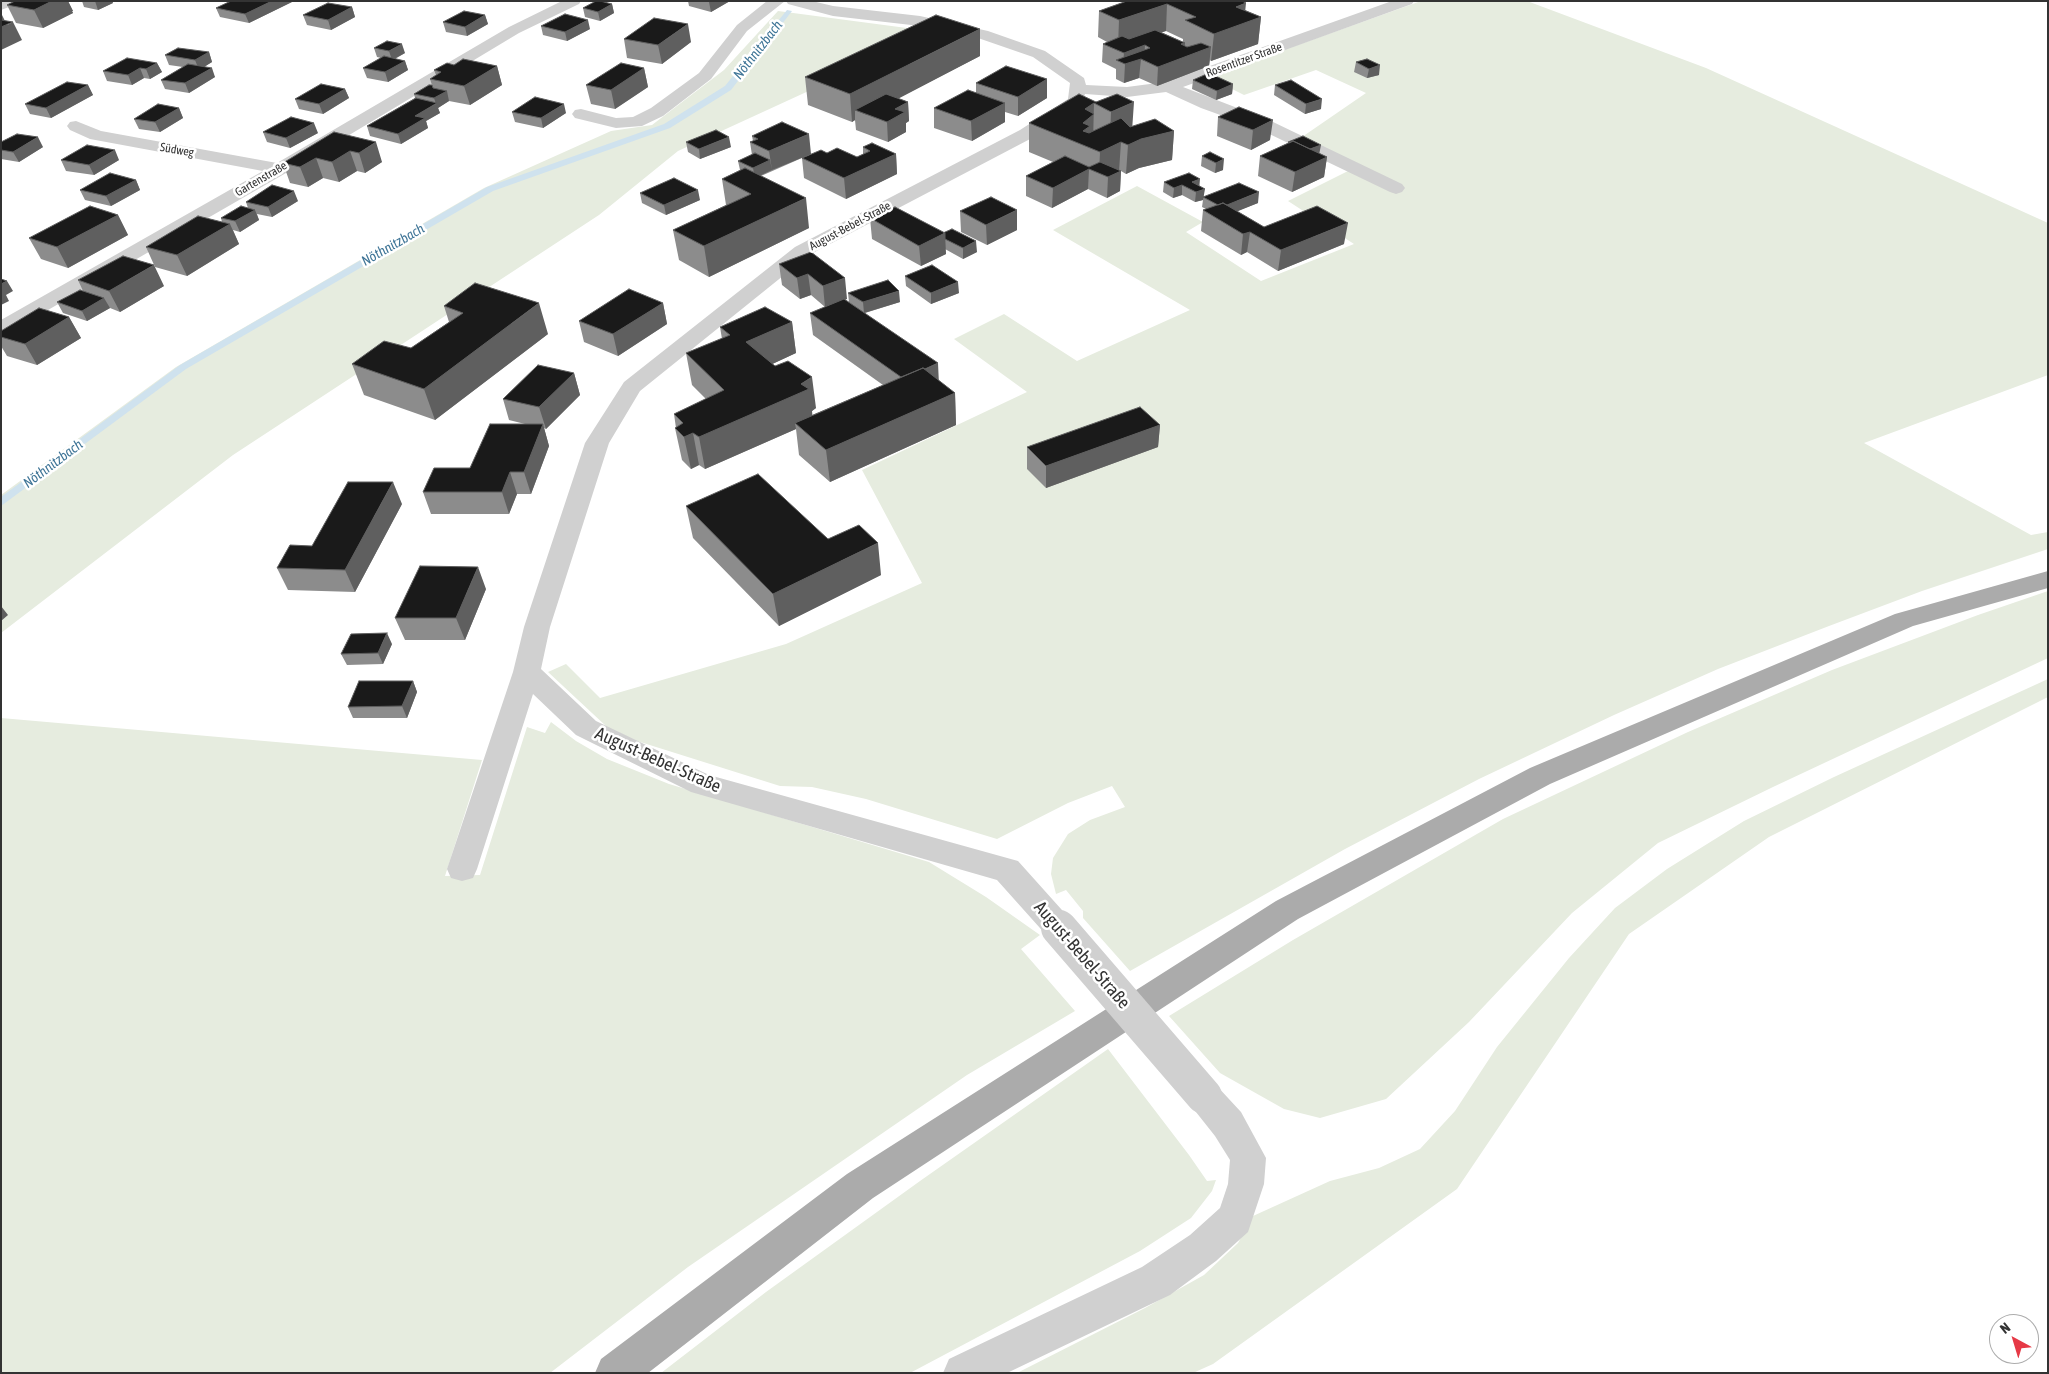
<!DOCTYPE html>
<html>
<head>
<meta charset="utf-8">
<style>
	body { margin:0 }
	#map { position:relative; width:2049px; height:1374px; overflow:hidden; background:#fff; font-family:"Asap Condensed",sans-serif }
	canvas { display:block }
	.frame { position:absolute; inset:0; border:2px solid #333; pointer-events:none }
	.north { position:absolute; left:1989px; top:1314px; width:50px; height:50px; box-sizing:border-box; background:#fff; border:1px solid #adadad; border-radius:50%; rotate:321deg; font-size:14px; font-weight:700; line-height:20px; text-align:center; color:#333 }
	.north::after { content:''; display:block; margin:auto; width:18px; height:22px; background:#e63946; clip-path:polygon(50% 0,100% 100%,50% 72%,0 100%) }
</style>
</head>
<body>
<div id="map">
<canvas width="2049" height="1374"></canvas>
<div class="frame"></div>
<div class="north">N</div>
</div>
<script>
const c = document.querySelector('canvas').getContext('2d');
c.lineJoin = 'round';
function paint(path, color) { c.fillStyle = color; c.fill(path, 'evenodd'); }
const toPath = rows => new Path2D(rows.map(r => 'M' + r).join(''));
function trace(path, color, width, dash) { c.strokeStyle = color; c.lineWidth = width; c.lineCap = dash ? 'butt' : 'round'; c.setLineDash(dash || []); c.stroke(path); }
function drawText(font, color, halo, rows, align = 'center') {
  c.font = font + ' "Asap Condensed",sans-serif'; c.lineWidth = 5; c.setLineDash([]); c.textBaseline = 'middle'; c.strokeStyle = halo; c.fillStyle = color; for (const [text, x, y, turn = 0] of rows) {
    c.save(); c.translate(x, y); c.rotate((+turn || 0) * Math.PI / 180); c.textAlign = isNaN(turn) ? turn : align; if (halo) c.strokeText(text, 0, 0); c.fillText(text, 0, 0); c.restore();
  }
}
const green = toPath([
	[1421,1,1527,1,1706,68,2048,223,2048,375,1864,443,2031,535,2048,532,2048,549,1922,591,1829,626,1718,669,1614,715,1479,779,1345,849,1130,971,1083,918,1083,911,1066,890,1056,894,1051,874,1053,858,1068,834,1090,820,1125,807,1112,786,1068,803,997,839,866,799,812,787,780,786,637,741,607,727,548,672,566,664,600,698,786,644,922,583,862,470,1027,392,954,339,1004,314,1077,361,1190,310,1053,230,1137,186,1203,222,1186,232,1261,281,1354,244,1288,201,1358,166,1302,137,1366,93,1316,70,1244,95,1208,77],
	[778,11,937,32,678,151,599,215,233,455,1,633,1,495,176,367,484,188,611,131,652,125,724,70],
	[2048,591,2048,658,1773,787,1658,843,1572,913,1469,1022,1386,1099,1320,1118,1284,1109,1220,1073,1169,1016,1293,940,1503,819,1688,732,1832,670,1978,615],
	[2048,679,2048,697,1769,837,1629,934,1457,1189,1213,1364,1193,1373,1017,1373,1145,1308,1204,1275,1238,1243,1253,1216,1330,1181,1379,1168,1420,1149,1455,1111,1497,1047,1569,958,1615,908,1667,869,1744,821,1834,777],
	[1,718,482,760,445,876,480,875,527,727,545,733,551,722,576,741,607,759,669,784,929,862,986,897,1040,935,1021,949,1075,1011,967,1075,688,1267,550,1373,1,1373],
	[1108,1049,1189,1155,1207,1181,1216,1180,1212,1191,1191,1218,1140,1251,910,1373,661,1373,766,1292,920,1181]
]);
const stream = toPath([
	[787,10,792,11,731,90,670,128,493,191,186,369,1,506,1,497,180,365,487,187,664,124,725,86,787,10]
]);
const minor = toPath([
	[1,1,19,1,17,4,1,10,1,1],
	[562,1,581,1,579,4,519,33,286,173,8,333,1,335,1,320,263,171,90,139,70,130,67,126,70,122,76,121,101,131,277,163,509,27,562,1],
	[767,1,785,1,747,31,711,79,663,116,642,126,616,128,575,118,572,114,575,110,581,109,616,118,633,117,651,108,699,73,737,25,767,1],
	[786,1,812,1,833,6,920,16,988,31,1045,51,1084,78,1086,85,1127,87,1165,82,1392,1,1414,1,1412,4,1183,87,1271,121,1402,184,1405,188,1402,192,1396,194,1390,192,1259,129,1201,108,1166,92,1127,97,1085,94,1082,105,1032,138,809,255,640,391,609,443,550,627,541,669,596,721,709,775,1018,861,1070,919,1075,928,1070,937,1059,941,1048,937,997,880,691,792,576,735,533,694,477,869,473,878,462,881,451,878,447,869,513,672,524,627,585,443,624,382,795,247,1020,130,1068,99,1070,83,1033,57,978,38,920,26,833,16,788,4,786,1],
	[1204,1080,1216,1085,1241,1112,1266,1158,1264,1184,1248,1232,1216,1261,1170,1295,1007,1373,943,1373,949,1359,1142,1267,1190,1235,1220,1208,1228,1184,1230,1160,1215,1136,1192,1107,1187,1096,1192,1085,1204,1080]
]);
const major = toPath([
	[2048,571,2048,588,1913,626,1550,784,1298,919,873,1198,648,1373,595,1373,601,1359,847,1174,1276,901,1530,768,1895,614,2048,571]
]);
const minorBridge = toPath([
	[1059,928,1204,1096]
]);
const wall = toPath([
	[15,1,68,1,73,11,72,11,73,13,43,28,16,23,7,5],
	[82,1,112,1,113,3,98,10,84,7],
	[231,1,294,1,249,23,220,17,216,8],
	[688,1,730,1,711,12,689,6],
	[1127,1,1245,10,1261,17,1258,44,1211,61,1210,60,1209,66,1157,86,1139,78,1124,83,1116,79,1116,69,1102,62,1103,44,1107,42,1098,37,1099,11],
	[1166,31,1183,39,1183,42,1161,32],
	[612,4,614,13,600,21,585,17,583,8],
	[352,7,355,17,331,30,307,25,303,15],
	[485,15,488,24,467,36,446,32,443,22],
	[541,26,590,29,567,41,543,35],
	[624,39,691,42,662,64,627,58],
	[374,48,405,53,395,59,405,61,408,70,388,82,367,78,363,68,381,58,377,57],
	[209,52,212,62,204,67,215,77,189,93,165,89,161,80,183,67,169,65,165,55],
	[980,56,898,98,908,102,909,121,906,123,906,132,888,142,856,130,855,120,852,122,808,105,805,77],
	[1367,59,1379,75,1367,78,1354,72,1356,62],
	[157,63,162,72,150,79,144,78,132,85,107,81,103,71],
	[454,65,497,66,502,85,470,105,449,101,438,108,440,113,426,121,428,128,401,144,370,136,367,126,415,98,414,94,432,85,430,79,436,75,434,70],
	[644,68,648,87,615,109,591,104,586,85],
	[1047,79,1047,98,1018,116,1005,112,1005,122,972,141,934,128,934,108,976,93,976,83],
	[1193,80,1233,84,1232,94,1216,100,1192,89],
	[88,85,93,95,51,118,30,114,25,104],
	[1275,85,1321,109,1305,114,1274,95],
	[345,89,349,98,323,114,299,109,295,99],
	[1096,102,1132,127,1174,131,1172,160,1139,168,1126,174,1121,171,1120,191,1107,198,1088,189,1052,208,1026,196,1026,176,1053,162,1029,152,1029,123],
	[1239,107,1270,140,1251,150,1217,136,1218,117],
	[179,108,183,118,160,132,139,129,134,119],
	[512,112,566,113,543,128,515,122],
	[263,132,318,133,290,148,267,142],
	[334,132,382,162,365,173,357,171,339,182,323,178,308,187,290,183,283,163],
	[752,136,811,154,761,176,809,228,709,277,679,260,673,230,726,205,722,179,740,170,738,161,752,155,750,142,753,141],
	[1,142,43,147,19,162,1,159],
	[686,142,731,147,700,159,688,152],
	[1288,142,1319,153,1327,157,1324,177,1292,192,1258,176,1260,156,1288,143],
	[863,147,896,154,897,174,846,199,804,178,802,158,827,153,857,157,863,154],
	[1210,152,1223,170,1215,173,1201,166,1202,156],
	[61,160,119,160,94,175,66,171],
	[136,180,140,190,111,206,85,200,80,190],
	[1164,182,1199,186,1204,197,1258,203,1237,211,1264,227,1344,244,1278,271,1247,252,1241,255,1201,231,1203,210,1206,209,1202,207,1203,200,1195,202,1182,195,1173,198,1163,192],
	[640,193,700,200,666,215,642,203],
	[298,201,272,217,257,214,259,220,240,232,233,230,239,244,187,276,155,267,146,247,222,222,221,218,248,208,246,202],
	[895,207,977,252,963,259,945,249,946,254,921,266,872,239,870,218],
	[960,211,1017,230,987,245,961,232],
	[118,215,128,235,68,268,41,259,29,238],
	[811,252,847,299,845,299,849,302,848,293,900,302,865,313,939,381,955,393,956,425,830,482,799,455,796,429,705,469,699,465,691,469,682,460,675,428,676,428,674,414,706,399,692,385,686,353,722,339,720,327,792,322,796,353,772,364,816,408,812,411,812,415,883,385,813,335,810,313,825,307,811,295,800,299,782,285,779,264],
	[905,276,959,293,931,304,906,286],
	[78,280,164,286,120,312,110,308,87,321,63,313,57,302,83,291],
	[663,303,667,324,618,356,584,342,579,321],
	[444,306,548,334,435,420,364,395,352,364,411,348,449,322],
	[69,317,81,338,37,365,7,356,1,346,1,331],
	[574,373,580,395,546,429,544,428,549,446,531,494,517,494,509,514,431,514,423,492,470,468,525,424,509,420,503,399],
	[1160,425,1158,447,1046,488,1027,469,1027,447],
	[402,504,355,592,288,590,277,568,312,546],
	[686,506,881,575,779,626,693,538],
	[486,589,465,640,405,640,395,618],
	[392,644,383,664,347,665,341,654],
	[413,681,417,692,407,718,353,718,348,707]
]);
const shadedWall = toPath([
	[52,1,68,1,73,11,72,11,73,13,43,28,34,10],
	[95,1,112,1,113,3,98,10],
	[272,1,294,1,249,23,245,14],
	[711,1,730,1,711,12,709,2],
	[1246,3,1244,23,1261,17,1258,44,1211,61,1214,34,1236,7],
	[612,4,614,13,600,21,598,12],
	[1167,4,1166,31,1118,47,1119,20],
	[352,7,355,17,331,30,328,20],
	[1,15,2,15,7,25,13,22,22,40,1,50],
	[485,15,488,24,467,36,465,27],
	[588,20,590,29,567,41,565,32],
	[688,24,691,42,662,64,658,45],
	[980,29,980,56,867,115,855,110,855,120,852,122,850,94],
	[1185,43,1184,57,1211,47,1209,66,1157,86,1158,67,1181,44],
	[402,44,405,53,392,60,389,51],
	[1145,45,1144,61,1141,59,1139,78,1124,83,1125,64,1123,64,1124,53],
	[209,52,212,62,199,70,195,60],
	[405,61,408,70,388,82,385,72],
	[157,63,162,72,150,79,146,69],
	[1380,65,1379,75,1367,78,1369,69],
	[497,66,502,85,470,105,464,86],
	[140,68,144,78,132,85,128,75],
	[212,68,215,77,189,93,185,83],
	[644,68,648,87,615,109,611,90],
	[1047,79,1047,98,1018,116,1018,97],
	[1233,84,1232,94,1216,100,1217,91],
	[88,85,93,95,51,118,46,108],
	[345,89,349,98,323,114,319,104],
	[447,91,449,101,438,108,440,113,426,121,428,128,401,144,398,134,415,116,436,104,434,98],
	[1322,99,1321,109,1305,114,1306,104],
	[908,102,909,121,906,123,906,132,888,142,887,122,895,109],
	[1134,102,1132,131,1110,141,1111,112],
	[1005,103,1005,122,972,141,971,121],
	[1094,103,1093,143,1082,145,1083,123,1085,109],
	[564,104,566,113,543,128,541,118],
	[179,108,183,118,160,132,155,122],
	[1273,120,1270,140,1251,150,1253,130],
	[314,123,318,133,290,148,286,138],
	[1174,131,1172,160,1139,168,1126,174,1128,145,1141,139],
	[809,134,811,154,772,170,769,151],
	[38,137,43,147,19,162,13,152],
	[729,137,731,147,700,159,699,149],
	[376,142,382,162,365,173,359,153],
	[1121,142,1119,171,1099,174,1100,152],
	[1321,145,1319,155,1305,151],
	[115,150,119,160,94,175,89,165],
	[350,151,357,171,339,182,332,162],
	[896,154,897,174,846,199,844,178],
	[1327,157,1324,177,1292,192,1295,172],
	[316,158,323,178,308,187,300,167],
	[1224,159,1223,170,1215,173,1216,163],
	[770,160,772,170,755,178,753,168],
	[1089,169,1088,189,1052,208,1053,188],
	[1121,171,1120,191,1107,198,1108,177],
	[1200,179,1199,190,1192,182],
	[136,180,140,190,111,206,106,196],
	[1182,185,1182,195,1173,198,1174,188],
	[1205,189,1203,200,1195,202,1196,192],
	[698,190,700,200,666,215,664,205],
	[294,191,298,201,272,217,268,207],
	[1259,192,1258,203,1221,218,1222,207],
	[806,198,809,228,709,277,704,246],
	[255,210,259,220,240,232,235,221],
	[1017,210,1017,230,987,245,986,225],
	[118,215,128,235,68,268,57,247],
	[1348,223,1344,244,1278,271,1281,250],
	[230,224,239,244,187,276,177,255],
	[1250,232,1247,252,1241,255,1243,234],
	[945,233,946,254,921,266,919,246],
	[976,241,977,252,963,259,963,248],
	[154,265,164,286,120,312,109,291],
	[808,274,811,295,800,299,797,278],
	[845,278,847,299,825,307,823,286],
	[7,281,13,291,6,295,9,301,1,305,1,284],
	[958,282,959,293,931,304,931,293],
	[899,291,900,302,864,313,863,302],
	[104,298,110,308,87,321,82,311],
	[539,303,548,334,435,420,424,389],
	[663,303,667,324,618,356,613,334],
	[69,317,81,338,37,365,25,344],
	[792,322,796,353,751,374,746,342],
	[938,363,939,385,904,379],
	[574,373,580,395,546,429,539,407],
	[812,377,816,408,812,411,813,421,795,423,796,429,705,469,699,437,801,384],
	[955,393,956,425,830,482,826,450],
	[543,424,549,446,531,494,524,472],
	[1160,425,1158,447,1046,488,1046,466],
	[693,433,699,465,691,469,684,437],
	[510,472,517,494,509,514,502,492],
	[393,482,402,504,355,592,345,570],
	[878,543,881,575,779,626,773,594],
	[478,567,486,589,465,640,456,618],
	[1,606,8,615,1,621],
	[387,633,392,644,383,664,378,653],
	[413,681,417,692,407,718,402,706]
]);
const building = toPath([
	[15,1,52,1,34,10,7,5,15,1],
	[231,1,272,1,245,14,216,8,231,1],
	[596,1,600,1,612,4,598,12,583,8,596,1],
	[1127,1,1242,1,1246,3,1236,7,1261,17,1214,34,1185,20,1196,17,1167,4,1119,20,1099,11,1127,1],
	[328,3,352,7,328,20,303,15,328,3],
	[464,11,485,15,465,27,443,22,464,11],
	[565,14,588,20,565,32,541,26,565,14],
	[936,15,980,29,850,94,805,77,936,15],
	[654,18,688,24,658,45,624,39,654,18],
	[1,20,13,22,1,27,1,20],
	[1155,30,1185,43,1181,44,1187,47,1201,43,1211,47,1158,67,1141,59,1125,64,1116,60,1150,48,1145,45,1124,53,1103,44,1122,36,1129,39,1155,30],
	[387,41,402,44,389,51,374,48,387,41],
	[178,48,209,52,195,60,165,55,178,48],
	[384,56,405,61,385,72,363,68,384,56],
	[127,58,157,63,146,69,140,68,128,75,103,71,127,58],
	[463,59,497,66,464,86,430,79,441,72,434,70,447,63,454,65,463,59],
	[1367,59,1380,65,1369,69,1356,62,1367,59],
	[621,63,644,68,611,90,586,85,621,63],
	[188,64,212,68,185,83,161,80,188,64],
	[1006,66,1047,79,1018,97,976,83,1006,66],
	[1209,73,1233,84,1217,91,1193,80,1209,73],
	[1291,80,1322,99,1306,104,1275,85,1291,80],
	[67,82,88,85,46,108,25,104,67,82],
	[321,84,345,89,319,104,295,99,321,84],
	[429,85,432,85,433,88,447,91,434,98,414,94,429,85],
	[968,90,1005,103,971,121,934,108,968,90],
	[886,94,908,102,895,109,905,112,887,122,855,110,886,94],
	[1079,94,1096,102,1117,94,1134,102,1111,112,1094,103,1085,109,1094,114,1083,123,1090,126,1083,131,1089,133,1121,118,1130,127,1155,119,1174,131,1141,139,1128,145,1121,142,1100,152,1029,123,1079,94],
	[535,97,564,104,541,118,512,112,535,97],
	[416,98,437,103,415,116,425,118,398,134,367,126,416,98],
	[158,104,179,108,155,122,134,119,158,104],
	[1239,107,1273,120,1253,130,1218,117,1239,107],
	[291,117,314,123,286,138,263,132,291,117],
	[782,122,809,134,769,151,750,142,758,139,752,136,782,122],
	[716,130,729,137,699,149,686,142,716,130],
	[334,132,376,142,359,153,350,151,332,162,316,158,300,167,283,163,334,132],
	[17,134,38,137,13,152,1,150,1,142,17,134],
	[1303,136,1321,145,1310,149,1293,141,1289,143,1288,142,1303,136],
	[1293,141,1327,157,1295,172,1260,156,1293,141],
	[872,143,896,154,844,178,802,158,821,150,827,153,837,148,857,157,870,151,863,147,872,143],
	[87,145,115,150,89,165,61,160,87,145],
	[1210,152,1224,159,1216,163,1202,156,1210,152],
	[755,153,770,160,753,168,738,161,755,153],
	[1065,156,1089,167,1100,162,1121,171,1108,177,1089,169,1053,188,1026,176,1065,156],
	[745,168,806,198,704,246,673,230,751,194,722,179,745,168],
	[110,173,136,180,106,196,80,190,110,173],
	[1189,173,1200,179,1192,182,1205,189,1196,192,1182,185,1174,188,1164,182,1189,173],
	[674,178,698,190,664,205,640,193,674,178],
	[1239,183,1259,192,1227,205,1223,203,1218,205,1203,197,1239,183],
	[272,185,294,191,268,207,246,202,272,185],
	[991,197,1017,210,986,225,960,211,991,197],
	[1223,203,1264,227,1317,206,1348,223,1281,250,1250,232,1243,234,1203,210,1223,203],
	[90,206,118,215,57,247,29,238,90,206],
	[241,206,255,210,235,221,221,218,241,206],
	[895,207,945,233,919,246,870,218,895,207],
	[198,216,230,224,177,255,146,247,198,216],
	[952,229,976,241,963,248,945,239,945,233,943,233,952,229],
	[811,252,845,278,823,286,808,274,797,278,779,264,811,252],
	[123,256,154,265,109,291,78,280,123,256],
	[932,265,958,282,931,293,905,276,932,265],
	[1,279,7,281,1,284,1,279],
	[888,280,899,291,863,302,848,293,888,280],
	[475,283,539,303,424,389,352,364,384,341,411,348,463,313,444,306,475,283],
	[629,289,663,303,613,334,579,321,629,289],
	[80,290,104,298,82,311,57,302,80,290],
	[844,299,938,363,925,369,923,368,901,377,810,313,844,299],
	[765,307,792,322,746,342,775,366,788,361,812,377,801,384,809,389,699,437,693,433,684,437,675,428,683,423,674,414,724,390,686,353,730,335,720,327,765,307],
	[39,308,69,317,25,344,1,337,1,331,39,308],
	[538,365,574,373,539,407,503,399,538,365],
	[923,368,955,393,826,450,795,423,923,368],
	[1140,407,1160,425,1046,466,1027,447,1140,407],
	[490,424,543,424,524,472,510,472,502,492,423,492,434,468,470,468,490,424],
	[758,474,828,539,859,525,878,543,773,594,686,506,758,474],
	[348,482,393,482,345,570,277,568,290,545,312,546,348,482],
	[420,566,478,567,456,618,395,618,420,566],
	[387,633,378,653,341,654,351,634,387,633],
	[359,681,413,681,402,706,348,707,359,681]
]);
const farStreetnames = [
	["Rosentitzer Straße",1244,60,-20],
	["Südweg",177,150,10],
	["Gartenstraße",261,179,-30],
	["August-Bebel-Straße",850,226,-28]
];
const farWaternames = [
	["Nöthnitzbach",758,50,-52],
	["Nöthnitzbach",393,245,-30],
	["Nöthnitzbach",53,464,-37]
];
const nearStreetnames = [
	["August-Bebel-Straße",658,760,24],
	["August-Bebel-Straße",1082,955,49]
];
paint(green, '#e6ecdf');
paint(stream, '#cfe2ee');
paint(minor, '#d0d0d0');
paint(major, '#ababab');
trace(minorBridge, '#d0d0d0', 36);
paint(wall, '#8c8c8c');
paint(shadedWall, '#5f5f5f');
paint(building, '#1a1a1a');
trace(building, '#5f5f5f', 1);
drawText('12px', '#333', '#fff', farStreetnames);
drawText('italic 14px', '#3f7597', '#fff', farWaternames);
drawText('18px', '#333', '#fff', nearStreetnames);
</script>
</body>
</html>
